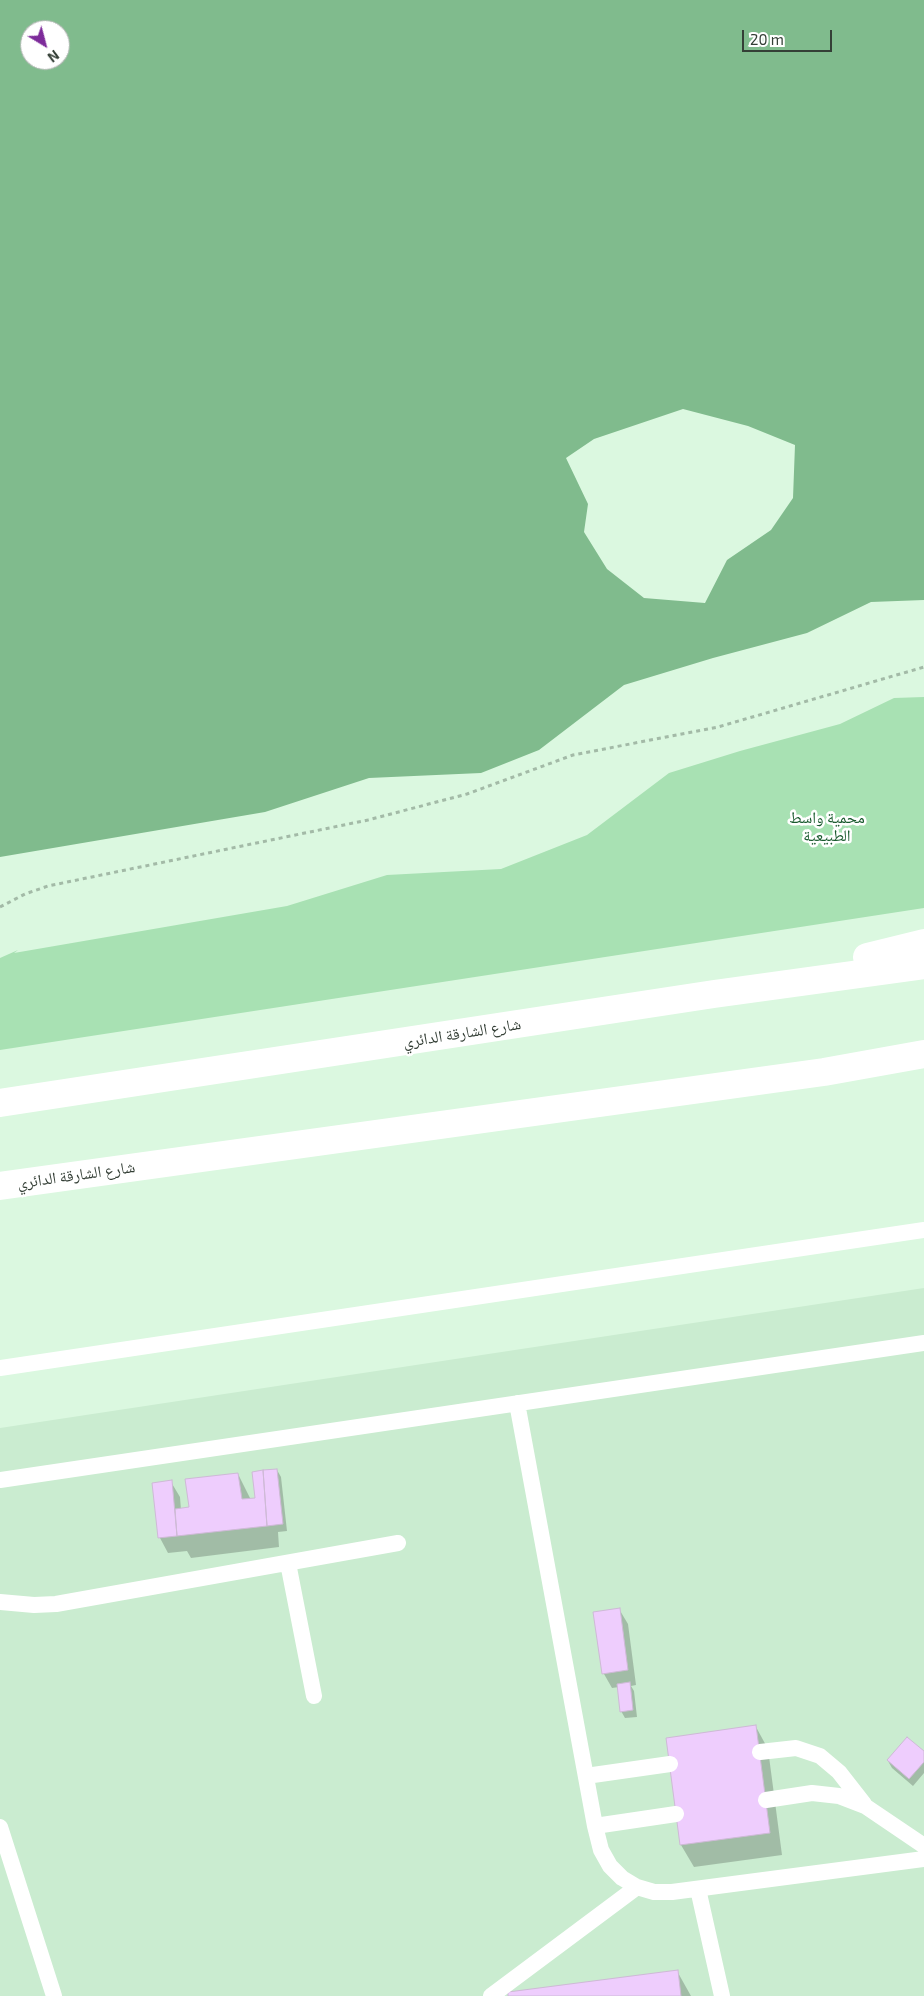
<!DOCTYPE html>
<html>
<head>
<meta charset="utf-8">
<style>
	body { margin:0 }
	#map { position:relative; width:924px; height:1996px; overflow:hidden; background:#dbf8e0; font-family:"Exo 2",sans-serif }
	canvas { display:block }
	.north { position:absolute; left:20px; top:20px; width:50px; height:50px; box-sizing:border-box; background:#fff; border:1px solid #aeb2af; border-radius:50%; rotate:143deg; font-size:14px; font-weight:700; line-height:20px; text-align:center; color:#343f36 }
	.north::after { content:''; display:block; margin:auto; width:18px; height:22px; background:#7d2b9a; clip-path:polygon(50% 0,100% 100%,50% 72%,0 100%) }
	.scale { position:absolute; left:742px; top:30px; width:90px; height:22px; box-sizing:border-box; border:2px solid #343f36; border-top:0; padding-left:6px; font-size:15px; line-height:18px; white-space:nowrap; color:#343f36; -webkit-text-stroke:4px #fff; paint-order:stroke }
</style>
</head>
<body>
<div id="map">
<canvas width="924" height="1996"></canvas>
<div class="north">N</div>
<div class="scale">20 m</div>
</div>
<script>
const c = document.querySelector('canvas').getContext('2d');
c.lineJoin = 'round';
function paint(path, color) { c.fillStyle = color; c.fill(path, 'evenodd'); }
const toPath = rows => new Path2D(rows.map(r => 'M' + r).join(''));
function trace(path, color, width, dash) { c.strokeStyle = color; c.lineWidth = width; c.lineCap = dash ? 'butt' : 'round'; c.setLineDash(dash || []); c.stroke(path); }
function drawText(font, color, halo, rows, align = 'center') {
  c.font = font + ' "Exo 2","Noto Naskh Arabic",sans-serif'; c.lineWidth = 5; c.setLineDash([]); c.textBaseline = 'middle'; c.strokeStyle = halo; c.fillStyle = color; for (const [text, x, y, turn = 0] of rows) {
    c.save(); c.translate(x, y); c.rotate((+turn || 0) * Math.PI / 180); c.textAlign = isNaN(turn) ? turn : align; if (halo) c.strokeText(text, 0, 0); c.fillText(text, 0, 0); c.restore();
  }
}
const built = toPath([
	[924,1288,924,1996,0,1996,0,1428]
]);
const green = toPath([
	[924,697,924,908,0,1050,0,958,18,950,14,953,287,906,387,875,501,869,587,835,669,773,740,751,840,724,894,698]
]);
const water = toPath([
	[0,0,924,0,924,600,871,602,807,633,713,658,624,685,539,750,481,773,369,778,265,812,0,857],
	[30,30,60,30,60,60,30,60],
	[683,409,748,426,795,445,793,498,771,530,727,560,705,603,644,598,607,569,584,532,588,504,566,458,594,439]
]);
const shadow = toPath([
	[277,1470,281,1477,287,1531,278,1532,279,1547,191,1558,187,1551,168,1553,160,1538,154,1484,171,1482,180,1497,181,1510,190,1509,238,1474,251,1500,256,1499],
	[619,1609,628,1624,636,1685,631,1686,634,1691,637,1717,625,1718,621,1711,619,1687,612,1688,604,1674],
	[756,1727,768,1749,782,1855,694,1867,681,1845,667,1739],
	[924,1753,924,1773,913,1786,892,1768,888,1761],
	[677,1971,691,1996,509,1996]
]);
const building = toPath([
	[277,1469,283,1524,267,1526,263,1470,277,1469],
	[263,1470,267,1526,177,1536,175,1509,189,1507,185,1479,238,1473,242,1499,255,1498,252,1472,263,1470],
	[172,1480,177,1536,158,1538,152,1483,172,1480],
	[620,1608,628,1670,602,1674,593,1612,620,1608],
	[630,1682,633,1710,620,1712,617,1684,630,1682],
	[756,1725,770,1833,680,1845,666,1738,756,1725],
	[907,1737,924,1751,924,1762,909,1779,887,1760,907,1737],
	[678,1970,681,1996,508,1996,508,1992,678,1970]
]);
const path = toPath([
	[0,907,25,894,48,886,368,820,467,794,573,755,718,727,924,667]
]);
const lane = toPath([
	[0,1368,924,1230],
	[517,1403,595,1826,601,1850,610,1866,622,1878,637,1887,654,1892,672,1892,924,1859],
	[0,1480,924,1343],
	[288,1563,314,1696],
	[0,1602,34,1605,56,1604,398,1543],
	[760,1752,796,1748,820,1756,839,1772,864,1804],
	[586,1776,670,1764],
	[766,1800,812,1793,839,1796,865,1806,924,1846],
	[595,1826,676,1814],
	[0,1827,54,1996],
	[698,1889,722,1996],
	[491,1996,637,1887]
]);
const highway = toPath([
	[867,957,924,943],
	[0,1103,714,994,924,965],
	[0,1186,824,1072,924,1054]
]);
const parkNames = [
	["محمية واسط",827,818],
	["الطبيعية",827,836]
];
const streetNames = [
	["شارع الشارقة الدائري",462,1033,-9],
	["شارع الشارقة الدائري",76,1175,-8]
];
paint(built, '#caecd0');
paint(green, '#a8e1b3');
paint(water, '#80bb8d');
paint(shadow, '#0003');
paint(building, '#eecdfd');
trace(building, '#cebad6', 1);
trace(path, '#a3baa7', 3, [4, 4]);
trace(lane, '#fff', 16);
trace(highway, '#fff', 28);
drawText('16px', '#195a2e', '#fff', parkNames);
drawText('16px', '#343f36', '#fff', streetNames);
</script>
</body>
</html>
